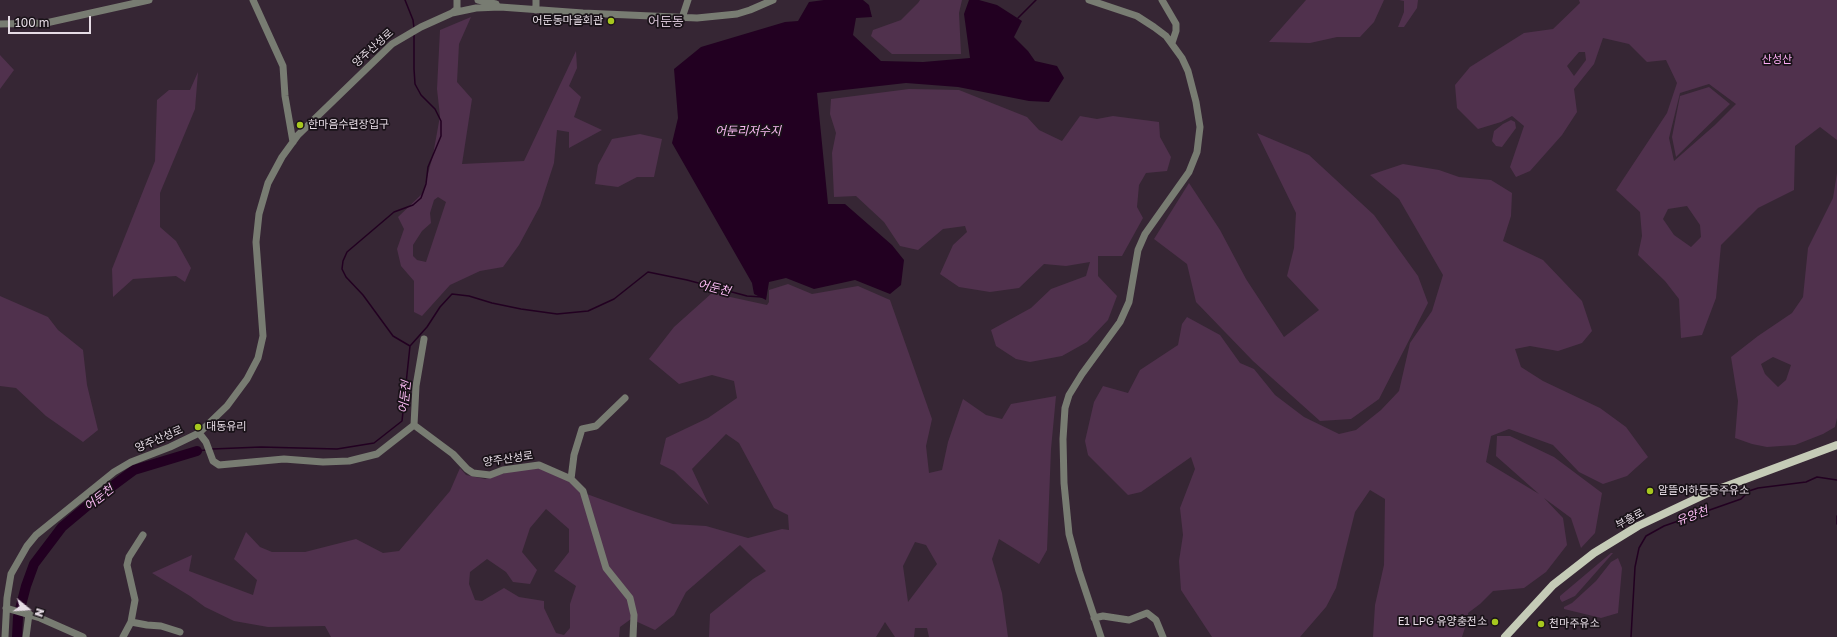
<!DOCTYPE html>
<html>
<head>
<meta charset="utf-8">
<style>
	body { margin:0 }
	#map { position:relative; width:1837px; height:637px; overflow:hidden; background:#362634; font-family:"Golos Text",sans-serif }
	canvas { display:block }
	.north { position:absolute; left:8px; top:589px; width:40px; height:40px; -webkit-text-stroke:3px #191218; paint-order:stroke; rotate:108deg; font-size:11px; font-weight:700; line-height:16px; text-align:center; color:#e6dce5 }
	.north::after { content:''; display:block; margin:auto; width:14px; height:18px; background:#e6dce5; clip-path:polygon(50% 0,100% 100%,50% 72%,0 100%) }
	.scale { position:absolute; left:8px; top:16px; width:83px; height:18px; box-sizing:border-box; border:2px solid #e6dce5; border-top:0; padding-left:5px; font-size:12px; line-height:14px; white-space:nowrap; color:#e6dce5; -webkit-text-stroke:3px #191218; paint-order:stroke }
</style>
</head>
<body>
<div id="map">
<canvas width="1837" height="637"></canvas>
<div class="north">N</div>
<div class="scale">100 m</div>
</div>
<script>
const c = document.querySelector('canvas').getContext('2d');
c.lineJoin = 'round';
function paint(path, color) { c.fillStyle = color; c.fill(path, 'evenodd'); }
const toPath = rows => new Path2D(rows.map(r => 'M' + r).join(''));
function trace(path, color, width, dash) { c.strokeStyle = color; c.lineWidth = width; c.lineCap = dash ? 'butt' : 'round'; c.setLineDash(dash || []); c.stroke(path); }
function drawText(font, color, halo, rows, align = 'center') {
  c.font = font + ' "Golos Text","Noto Sans KR",sans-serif'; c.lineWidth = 3.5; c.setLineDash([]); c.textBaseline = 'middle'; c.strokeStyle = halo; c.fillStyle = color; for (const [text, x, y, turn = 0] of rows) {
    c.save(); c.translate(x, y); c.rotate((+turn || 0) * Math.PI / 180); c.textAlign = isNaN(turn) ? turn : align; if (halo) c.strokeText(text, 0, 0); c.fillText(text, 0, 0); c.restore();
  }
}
const green = toPath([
	[920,0,962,0,959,13,961,54,892,54,871,36,873,30,901,20,918,3],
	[1306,0,1384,0,1374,22,1360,37,1337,37,1310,43,1269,42],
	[1399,0,1418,0,1417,8,1404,27,1398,27,1404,12,1404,1],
	[1579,0,1837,0,1837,140,1820,127,1795,146,1794,190,1758,208,1721,245,1716,298,1702,335,1681,338,1679,299,1665,281,1638,255,1642,236,1640,212,1616,190,1667,113,1677,83,1666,60,1647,62,1629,44,1603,38,1594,64,1574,89,1577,112,1562,135,1530,171,1516,177,1510,167,1524,126,1512,116,1501,122,1478,129,1457,108,1455,85,1470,67,1524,33,1553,29,1580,3],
	[1579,52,1585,52,1586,60,1574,76,1567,66],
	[1709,84,1736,104,1715,125,1674,161,1669,138,1680,93],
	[1687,206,1700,225,1701,237,1691,247,1674,235,1663,219,1668,209],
	[471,17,459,44,457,82,472,99,462,164,524,161,576,51,577,68,569,86,581,97,574,117,602,130,569,148,569,132,557,130,554,163,540,206,519,245,503,267,480,271,450,285,422,316,414,312,414,281,401,266,397,249,404,229,398,217,423,193,433,155,440,116,437,89,440,30],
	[438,197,446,202,426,262,417,260,413,256,413,245,422,231,431,223,430,213,434,200],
	[0,55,14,70,0,89],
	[198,72,195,109,160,193,160,227,176,241,191,268,185,282,176,276,133,279,113,297,112,269,155,161,157,100,169,90,190,90],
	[1709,87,1730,104,1676,157,1672,137,1680,96],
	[909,89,959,90,1027,117,1039,130,1062,141,1080,116,1097,119,1113,116,1159,122,1160,137,1171,157,1167,171,1146,173,1139,185,1137,207,1143,218,1122,256,1098,256,1098,276,1117,296,1108,320,1087,342,1062,356,1030,362,1016,359,996,346,991,330,1031,308,1051,289,1086,276,1090,262,1066,266,1044,264,1019,288,990,292,959,287,940,274,953,245,967,232,965,226,943,229,918,250,900,246,884,222,856,196,834,197,832,153,836,133,830,114,831,99],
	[1511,120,1515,122,1516,128,1502,147,1496,146,1492,141,1494,131,1503,124],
	[1257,133,1309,155,1374,215,1418,276,1428,303,1379,399,1351,419,1320,421,1253,361,1196,302,1187,264,1154,239,1189,183,1220,230,1246,279,1284,337,1319,310,1287,276,1294,248,1296,213],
	[640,134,662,139,654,177,637,177,618,187,595,184,598,165,612,139],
	[1403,164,1439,170,1459,177,1491,180,1512,193,1511,216,1503,241,1543,260,1582,301,1592,331,1582,343,1558,351,1530,346,1515,349,1521,367,1543,381,1600,408,1626,427,1648,457,1627,476,1603,484,1579,472,1553,445,1509,429,1491,436,1486,462,1539,494,1496,456,1497,436,1510,436,1554,457,1602,493,1595,533,1581,548,1571,518,1544,498,1563,518,1567,545,1546,572,1524,588,1493,591,1480,604,1468,613,1468,618,1462,637,1373,637,1375,605,1384,565,1385,499,1370,490,1355,512,1336,588,1326,607,1300,637,1212,637,1181,590,1179,561,1183,535,1180,508,1195,469,1191,457,1141,492,1128,495,1088,455,1085,441,1094,402,1103,386,1128,393,1140,370,1178,345,1182,324,1187,317,1220,335,1240,363,1254,369,1275,395,1304,417,1339,434,1356,430,1381,410,1399,391,1410,343,1432,311,1443,275,1399,199,1370,175],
	[1837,173,1837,418,1835,427,1823,434,1795,445,1767,447,1752,444,1735,438,1738,401,1731,357,1758,336,1792,313,1803,297,1808,248,1833,198],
	[1773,357,1791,365,1786,380,1778,387,1765,374,1761,364],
	[788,284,812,294,858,286,890,300,932,419,926,446,929,473,942,470,948,442,963,399,986,415,1002,419,1011,404,1056,396,1051,449,1047,550,1039,564,999,539,992,559,1002,593,1008,637,929,637,927,628,915,628,914,637,895,637,885,622,876,637,709,637,710,614,753,579,766,571,740,545,686,592,674,615,655,630,631,619,620,627,619,637,331,637,325,626,268,627,234,621,205,607,190,596,152,573,192,555,189,571,253,595,257,580,234,559,246,532,260,547,272,552,305,552,356,539,383,553,399,551,450,491,460,468,466,475,485,479,512,471,536,467,569,480,584,493,636,512,673,524,706,526,748,538,782,529,789,530,788,515,774,508,739,443,726,434,692,469,709,505,674,471,660,464,666,438,708,418,737,398,734,381,712,375,679,384,649,359,674,327,712,293,767,305,769,302,769,290],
	[546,509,569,529,569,552,554,571,576,586,570,604,570,628,564,635,556,633,544,608,544,601,519,597,504,588,482,601,475,600,469,584,470,572,487,559,506,572,513,582,530,584,537,570,522,552,530,528],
	[915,542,926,545,937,564,908,602,903,566],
	[0,296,48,317,58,330,83,350,87,385,98,430,83,442,46,416,16,388,0,386],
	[1611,553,1613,553,1575,596,1562,602,1560,599,1560,596],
	[1618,558,1622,568,1618,613,1601,618,1564,609,1564,607,1572,603,1596,581,1611,562]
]);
const water = toPath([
	[824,0,863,0,869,5,872,17,856,18,853,35,881,61,923,62,970,58,964,14,969,0,979,0,997,5,1022,21,1014,37,1028,51,1035,61,1057,66,1064,78,1049,102,1029,101,958,87,906,83,817,93,828,204,845,204,892,245,904,260,901,285,890,294,855,280,814,289,786,278,769,282,766,300,754,294,752,283,672,143,678,118,674,69,701,47,785,22,798,21,809,2]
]);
const stream = toPath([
	[405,0,413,20,414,28],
	[1018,18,1036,0],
	[410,346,393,336,363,295,346,277,342,269,343,261,347,252,394,212,413,205,421,198,426,184,428,167,441,136,441,121,435,109,421,95,415,84,414,69,414,33],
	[212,449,261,447,337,449,374,443,402,421,410,346,427,327,440,307,452,294,469,296,492,303,521,309,557,314,588,311,614,299,648,272,687,280,747,296,762,297],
	[197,451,206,450],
	[1837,516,1837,524],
	[1631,637,1635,567,1639,548,1646,536,1664,526,1741,499,1749,491,1758,488,1806,482,1817,477,1837,480]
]);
const river = toPath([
	[17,637,18,617,26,586,34,564,62,527,99,496,134,470,197,451]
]);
const minor = toPath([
	[253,0,283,66,285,96,293,142],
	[478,0,496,4],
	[536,0,536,10],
	[1089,0,1137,16,1154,27,1166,36,1182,58,1188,71,1196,102,1200,127,1197,152,1189,172,1145,234,1138,250,1129,302,1120,322,1082,374,1069,395,1065,408,1063,439,1064,483,1069,534,1079,571,1101,637],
	[1162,0,1176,24,1176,31,1172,43],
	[452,13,457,9,457,0],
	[682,18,688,0],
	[0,24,46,23,149,0],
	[414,425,453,454,467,469,473,473,490,475,503,470,539,465,571,479,583,491,606,568,630,598,634,615,633,637],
	[199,433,206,442,213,461,219,465,284,459,323,462,349,461,377,454,414,425,416,386,424,339],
	[571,479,574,455,582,429,596,426,625,398],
	[6,608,40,618,83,637],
	[1094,618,1103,616,1129,620,1147,613,1156,620,1163,637],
	[131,622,147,625,161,626,180,632],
	[5,637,7,598,11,574,27,546,36,535,114,472,131,462,170,447,199,433,227,406,247,379,258,358,263,336,256,242,259,214,268,183,282,157,298,135,392,44,421,27,452,13,476,8,500,7,583,13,697,18,737,14,750,10,773,0],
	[26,637,29,614],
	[123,637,131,622,135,600,127,565,129,557,143,535]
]);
const major = toPath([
	[1505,637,1553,585,1594,553,1638,526,1708,493,1837,445]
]);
const markers = [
	[611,21,4,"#a7c81f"],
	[300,125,4,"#a7c81f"],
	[198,427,4,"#a7c81f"],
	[1650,491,4,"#a7c81f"],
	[1495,622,4,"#a7c81f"],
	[1541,624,4,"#a7c81f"]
];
const poiNames = [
	["어둔동마을회관",603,21,"right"],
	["한마음수련장입구",308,125],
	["대동유리",206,427],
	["알뜰어하둥둥주유소",1658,491],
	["E1 LPG 유양충전소",1487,622,"right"],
	["천마주유소",1549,624]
];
const streetNames = [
	["양주산성로",373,48,-42],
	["양주산성로",159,439,-23],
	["양주산성로",508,459,-8],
	["부흥로",1630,519,-28]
];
const parkNames = [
	["산성산",1777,60]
];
const waterNames = [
	["어둔리저수지",748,131],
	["어둔천",714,288,14],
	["어둔천",405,397,-84],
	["어둔천",99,498,-38],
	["유양천",1692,516,-20]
];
const quarterNames = [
	["어둔동",666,22]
];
paint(green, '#50314d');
paint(water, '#220021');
trace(stream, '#220021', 1.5);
trace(river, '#220021', 10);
trace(minor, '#787c72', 7);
trace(major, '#c5cbb7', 8);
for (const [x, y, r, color] of markers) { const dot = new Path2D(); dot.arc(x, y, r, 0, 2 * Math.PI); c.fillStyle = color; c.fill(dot); trace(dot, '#191218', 1.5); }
drawText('11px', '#e6dce5', '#191218', poiNames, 'left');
drawText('11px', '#e6dce5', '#191218', streetNames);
drawText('11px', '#fcacf4', '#191218', parkNames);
drawText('italic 12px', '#fbbbf4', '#191218', waterNames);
drawText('13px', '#d2bed0', '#191218', quarterNames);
</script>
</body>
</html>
